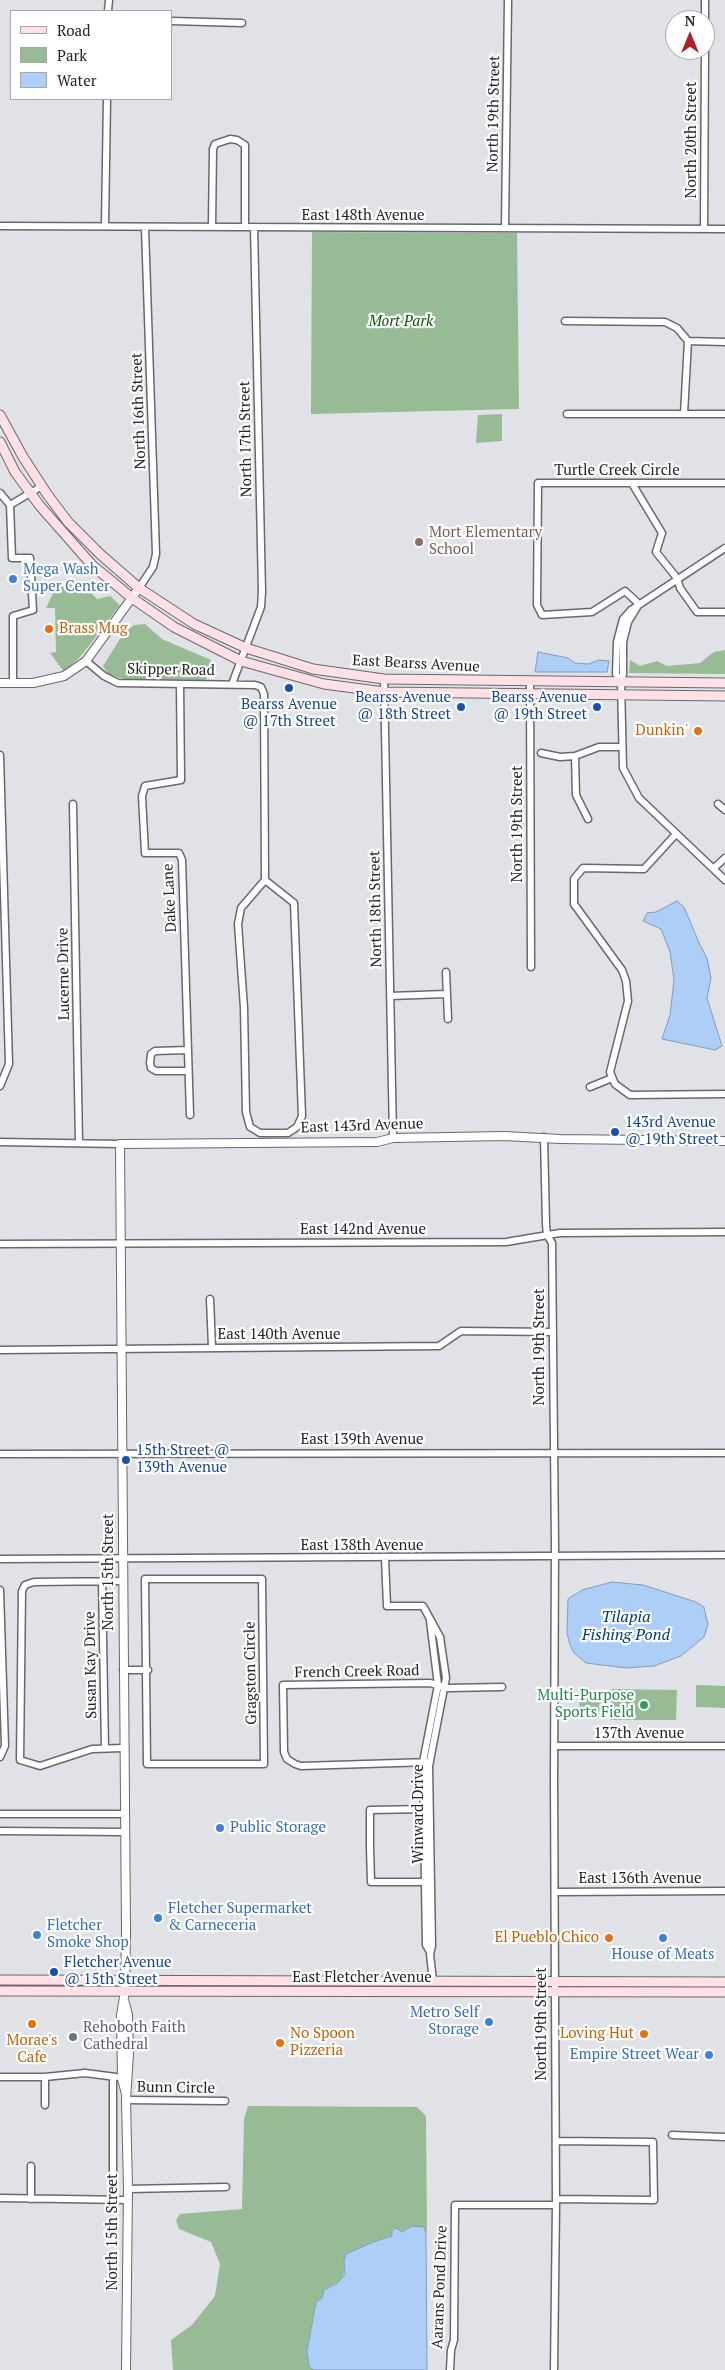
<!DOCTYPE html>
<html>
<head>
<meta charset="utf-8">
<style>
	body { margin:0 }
	#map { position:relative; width:725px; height:2370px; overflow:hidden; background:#e0e2e8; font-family:"PT Serif",serif }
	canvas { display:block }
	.legend { position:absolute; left:10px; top:10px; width:162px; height:90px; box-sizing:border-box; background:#fff; border:1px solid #a7a7a8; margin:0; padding:6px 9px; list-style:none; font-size:15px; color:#232426 }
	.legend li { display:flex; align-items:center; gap:10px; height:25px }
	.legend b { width:25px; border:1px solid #a7a7a8 }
	.north { position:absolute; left:665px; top:10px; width:50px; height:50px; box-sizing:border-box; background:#fff; border:1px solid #a7a7a8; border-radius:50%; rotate:0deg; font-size:14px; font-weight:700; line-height:20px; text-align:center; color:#232426 }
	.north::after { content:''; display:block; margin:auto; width:18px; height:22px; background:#b1202a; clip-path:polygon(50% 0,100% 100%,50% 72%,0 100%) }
</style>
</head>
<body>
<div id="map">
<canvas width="725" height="2370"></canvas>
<ul class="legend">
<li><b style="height:6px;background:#fee0e6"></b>Road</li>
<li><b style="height:14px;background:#97bc95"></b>Park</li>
<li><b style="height:14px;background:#adcef7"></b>Water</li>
</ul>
<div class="north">N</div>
</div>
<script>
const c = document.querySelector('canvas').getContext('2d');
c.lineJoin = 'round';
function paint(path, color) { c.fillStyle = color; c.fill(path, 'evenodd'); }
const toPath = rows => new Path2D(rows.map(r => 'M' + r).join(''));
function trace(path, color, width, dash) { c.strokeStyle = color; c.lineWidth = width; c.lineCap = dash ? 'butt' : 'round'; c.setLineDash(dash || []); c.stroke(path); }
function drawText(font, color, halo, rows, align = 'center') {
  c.font = font + ' "PT Serif",serif'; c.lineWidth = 4.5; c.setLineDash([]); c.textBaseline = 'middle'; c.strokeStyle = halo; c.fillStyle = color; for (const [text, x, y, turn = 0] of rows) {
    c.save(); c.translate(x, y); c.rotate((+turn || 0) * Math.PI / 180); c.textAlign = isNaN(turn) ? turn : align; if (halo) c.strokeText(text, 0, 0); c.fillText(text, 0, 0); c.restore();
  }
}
const green = toPath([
	[312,232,517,233,519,409,311,414],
	[502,414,502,441,476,443,478,415],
	[69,583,83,585,97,599,110,596,120,605,81,656,64,672,50,653,56,652,55,608,46,608,54,591],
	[145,624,162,639,211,660,206,680,124,679,108,674,103,666,123,634,134,625],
	[725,650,725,674,629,673,630,660,640,666,657,661,667,666,700,663,714,652],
	[696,1685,725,1686,725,1708,696,1707],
	[612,1689,677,1690,676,1720,611,1720],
	[582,1697,586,1697,590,1701,594,1697,601,1701,599,1712,590,1718,580,1709,579,1701],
	[248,2106,417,2107,426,2116,427,2233,423,2227,412,2226,401,2232,396,2228,392,2229,392,2236,374,2242,346,2255,343,2279,324,2290,322,2298,316,2302,307,2351,309,2366,313,2370,173,2370,171,2340,192,2325,215,2296,220,2264,211,2242,179,2229,176,2220,180,2214,242,2209,244,2119]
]);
const water = toPath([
	[538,652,568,658,575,663,588,664,599,660,609,661,607,672,535,672,538,652],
	[677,901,684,907,700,945,707,958,711,978,707,998,722,1046,715,1050,662,1039,670,1015,674,980,670,952,661,929,643,921,647,913,656,912,677,901],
	[612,1582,643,1585,696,1602,704,1607,706,1617,708,1624,704,1637,681,1656,654,1666,626,1668,586,1663,574,1653,570,1645,567,1633,568,1599,582,1590,612,1582],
	[412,2226,424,2227,426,2233,427,2370,313,2370,309,2366,307,2351,316,2302,322,2298,324,2290,336,2284,345,2275,344,2260,346,2254,373,2242,392,2236,392,2230,396,2228,402,2232,412,2226]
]);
const minor = toPath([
	[705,0,705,20],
	[108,11,109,0],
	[171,21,242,23],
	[0,226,725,229],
	[105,226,107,99],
	[212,226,213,149,215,144,230,139,237,140,245,145,245,227],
	[505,228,508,0],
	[704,229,705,50],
	[565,321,665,322,677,328,688,341,725,342],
	[567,414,725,414],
	[684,414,688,341],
	[633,485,662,533,656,552,677,578,680,588,697,612,725,612],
	[0,493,10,505,12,558,30,558,33,610,13,616,13,683],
	[10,505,42,486],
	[139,588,153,567,156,554,145,228],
	[639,604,625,591,592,612,542,615,537,605,538,483,725,483],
	[639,604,628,622,623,642,623,674,621,682,623,768,639,798,725,880],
	[86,661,104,676,118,683,255,685,261,687,264,694,265,880,241,908,238,924,244,1008,246,1112,250,1127,260,1133,288,1133,297,1127,302,1116,294,903,265,880],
	[384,679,393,1138],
	[530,681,531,967],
	[621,682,616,674,617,642,623,619,631,610,725,548],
	[180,684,181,780,145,786,142,796,145,853,179,853,182,860,190,1115],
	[232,684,261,607,262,592,254,227],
	[541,753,560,757,575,756,599,747,621,747],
	[0,755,9,1064,0,1086],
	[575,756,576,795,588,819],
	[73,804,79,1143],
	[718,804,725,810],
	[676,834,644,869,583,868,574,879,574,904,622,970,626,981,628,1001,610,1072,615,1084,630,1095,725,1094],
	[714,868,725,858],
	[446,972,448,1019],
	[390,996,446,994],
	[188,1050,155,1051,151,1054,150,1063,151,1068,156,1071,188,1071],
	[590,1087,612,1078],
	[544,1137,546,1224,547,1235,552,1243,555,1545,554,1780,556,2205,554,2370],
	[0,1142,120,1144],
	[0,1244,506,1242,560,1233,725,1232],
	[210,1299,212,1347],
	[0,1350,439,1346,461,1331,553,1332],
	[0,1454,725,1453],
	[385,1558,387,1606,423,1606,440,1637,446,1678,429,1766,432,1946,430,1954,433,1981],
	[0,1559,725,1555],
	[145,1579,262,1579,264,1764,147,1764,145,1579],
	[102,1581,105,1749],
	[123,1581,34,1582,25,1585,22,1591,20,1760,40,1766,92,1749,123,1748],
	[0,1590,5,1746,0,1757],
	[123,1670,148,1670],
	[554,1746,725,1746],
	[430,1762,301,1766,295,1764,287,1759,284,1752,283,1685,430,1683,448,1688,502,1687],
	[427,1809,370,1810,370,1847,371,1882,427,1882],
	[0,1814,124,1814],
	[0,1831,124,1832],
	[555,1892,725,1891],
	[430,1952,426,1945,423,1762,438,1685,430,1621],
	[0,2077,45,2077,85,2073,116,2077],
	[45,2077,45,2105],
	[113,2077,113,2199],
	[126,2100,225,2101],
	[672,2135,725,2137],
	[556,2141,653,2142,654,2200,556,2199],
	[31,2166,31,2199],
	[128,2189,226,2187],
	[0,2198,128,2200],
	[450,2370,451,2350,454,2340,455,2205,556,2205]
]);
const tertiary = toPath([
	[0,683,33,683,64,676,86,661,139,588],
	[125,2003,128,2015,129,2054,126,2100,128,2189,126,2370],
	[126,2094,122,2079,121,2015,125,1991,126,1932,120,1144,377,1142,393,1138,504,1136,560,1139,725,1141]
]);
const secondary = toPath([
	[0,415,23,457,47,494,68,522,100,554,139,588,194,624,246,648,313,669,384,679,725,683],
	[0,442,15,472,40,506,92,565,132,598,174,627,241,661,324,684,384,692,725,696],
	[0,1980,725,1982],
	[0,1991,725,1992]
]);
const markers = [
	[419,542,5,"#8d6e63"],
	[13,579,5,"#3f7fe0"],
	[49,629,5,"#e8710a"],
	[289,688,5,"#1a4fb4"],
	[461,707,5,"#1a4fb4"],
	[597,707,5,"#1a4fb4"],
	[698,731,5,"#e8710a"],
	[615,1132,5,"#1a4fb4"],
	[126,1460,5,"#1a4fb4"],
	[644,1705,5,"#2e9e5b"],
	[220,1828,5,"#3f7fe0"],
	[158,1918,5,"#3f7fe0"],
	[37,1935,5,"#3f7fe0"],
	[609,1938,5,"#e8710a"],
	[663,1938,5,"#3f7fe0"],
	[54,1972,5,"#1a4fb4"],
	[489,2022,5,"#3f7fe0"],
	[32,2024,5,"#e8710a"],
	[644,2034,5,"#e8710a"],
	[73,2037,5,"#6b7280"],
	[280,2043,5,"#e8710a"],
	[709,2055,5,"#3f7fe0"]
];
const streetNames = [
	["North 19th Street",494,114,-89],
	["North 20th Street",692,140,-90],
	["East 148th Avenue",363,216],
	["North 16th Street",139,411,-92],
	["North 17th Street",246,439,-91],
	["Turtle Creek Circle",617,471],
	["East Bearss Avenue",416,664,3],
	["Skipper Road",171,670,1],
	["North 19th Street",518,824,-90],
	["Dake Lane",170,898,-93],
	["North 18th Street",376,909,-91],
	["Lucerne Drive",64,974,-91],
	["East 143rd Avenue",362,1126,-2],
	["East 142nd Avenue",363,1230],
	["East 140th Avenue",279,1335],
	["North 19th Street",540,1347,-90],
	["East 139th Avenue",362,1440],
	["East 138th Avenue",362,1546],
	["North 15th Street",109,1572,-90],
	["Susan Kay Drive",91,1665,-91],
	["French Creek Road",357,1672,-1],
	["Gragston Circle",251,1673,-91],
	["137th Avenue",639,1734],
	["Winward Drive",419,1814,-90],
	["East 136th Avenue",640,1879],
	["East Fletcher Avenue",362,1978],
	["North19th Street",542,2024,-90],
	["Bunn Circle",176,2088,1],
	["North 15th Street",113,2232,-90],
	["Aarans Pond Drive",440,2287,-88]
];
const parkNames = [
	["Mort Park",401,322]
];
const educationNames = [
	["Mort Elementary",429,533],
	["School",429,550]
];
const shopNames = [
	["Mega Wash",23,570],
	["Super Center",23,587],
	["Public Storage",230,1828],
	["Fletcher Supermarket",168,1909],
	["& Carneceria",168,1926],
	["Fletcher",47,1926],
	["Smoke Shop",47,1943],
	["House of Meats",663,1955,"center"],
	["Metro Self",479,2013,"right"],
	["Storage",479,2030,"right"],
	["Empire Street Wear",699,2055,"right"]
];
const foodNames = [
	["Brass Mug",59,629,"left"],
	["Dunkin'",688,731],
	["El Pueblo Chico",599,1938],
	["No Spoon",290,2034,"left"],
	["Pizzeria",290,2051,"left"],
	["Loving Hut",634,2034],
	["Morae's",32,2041,"center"],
	["Cafe",32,2058,"center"]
];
const transitNames = [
	["Bearss Avenue",451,698,"right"],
	["@ 18th Street",451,715,"right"],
	["Bearss Avenue",587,698,"right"],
	["@ 19th Street",587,715,"right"],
	["Bearss Avenue",289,705,"center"],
	["@ 17th Street",289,722,"center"],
	["143rd Avenue",625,1123],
	["@ 19th Street",625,1140],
	["15th Street @",136,1451],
	["139th Avenue",136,1468],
	["Fletcher Avenue",64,1963],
	["@ 15th Street",64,1980]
];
const leisureNames = [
	["Multi-Purpose",634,1696],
	["Sports Field",634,1713]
];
const worshipNames = [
	["Rehoboth Faith",83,2028],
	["Cathedral",83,2045]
];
const waterNames = [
	["Tilapia",626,1617],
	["Fishing Pond",626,1635]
];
paint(green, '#97bc95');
paint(water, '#adcef7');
trace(water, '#849bb8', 1);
trace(minor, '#67696e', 9);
trace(tertiary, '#67696e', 10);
trace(secondary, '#67696e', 11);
trace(minor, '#fff', 6);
trace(tertiary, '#fff', 8);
trace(secondary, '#fee0e6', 9);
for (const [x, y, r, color] of markers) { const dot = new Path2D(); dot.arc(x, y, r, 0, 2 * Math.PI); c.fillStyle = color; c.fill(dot); trace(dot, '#fff', 2); }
drawText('15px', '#232426', '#fff', streetNames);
drawText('italic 15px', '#0d5010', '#fff', parkNames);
drawText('15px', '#785e54', '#fff', educationNames, 'left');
drawText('15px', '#366cbe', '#fff', shopNames, 'left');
drawText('15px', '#c56008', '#fff', foodNames, 'right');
drawText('15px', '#164399', '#fff', transitNames, 'left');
drawText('15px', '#27864d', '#fff', leisureNames, 'right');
drawText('15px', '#5b616d', '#fff', worshipNames, 'left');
drawText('italic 16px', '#003a74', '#fff', waterNames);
</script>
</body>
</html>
